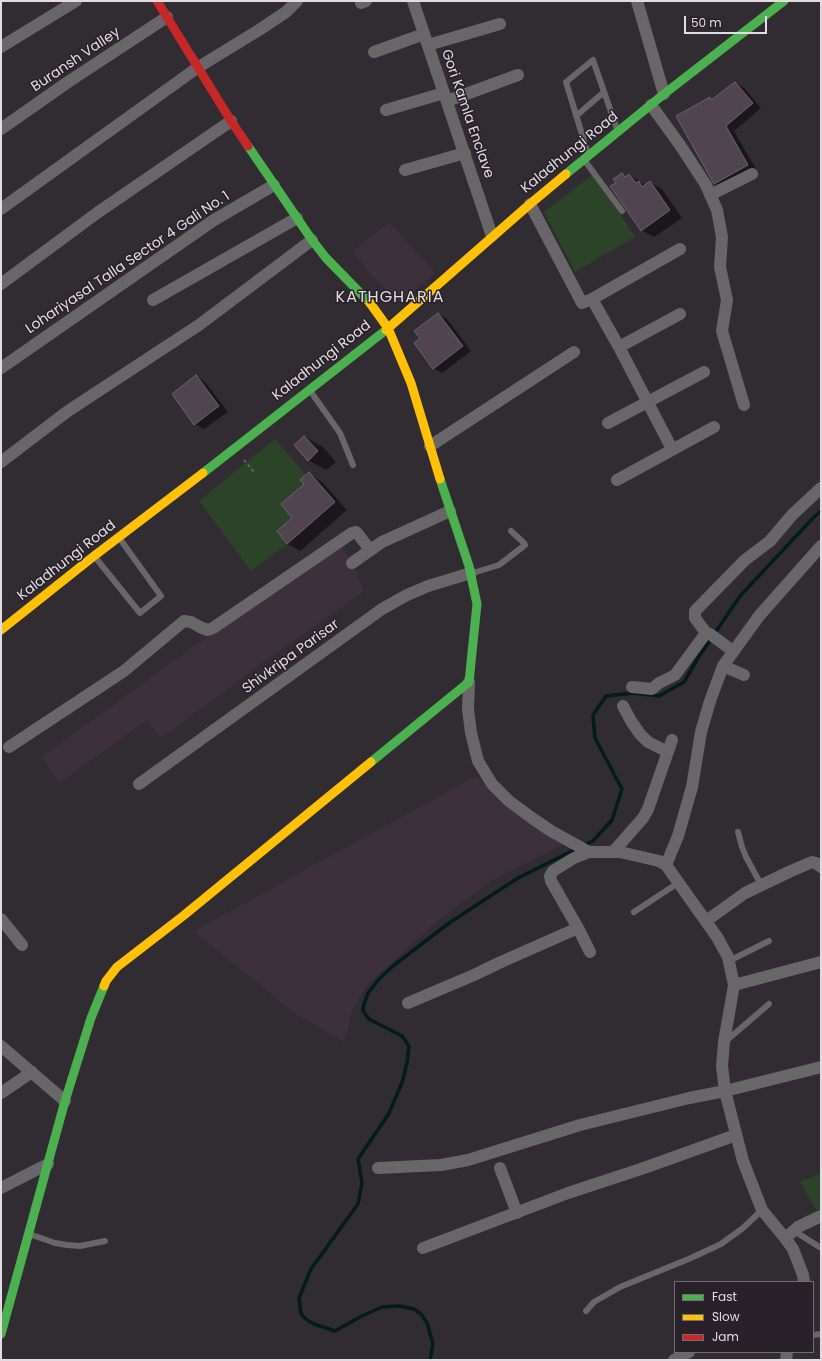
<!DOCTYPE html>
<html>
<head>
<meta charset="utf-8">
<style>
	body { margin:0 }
	#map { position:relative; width:822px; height:1361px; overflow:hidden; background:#312c31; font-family:Poppins,sans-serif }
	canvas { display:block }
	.frame { position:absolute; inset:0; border:2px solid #e2dce2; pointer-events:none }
	.legend { position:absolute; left:674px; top:1281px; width:140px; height:72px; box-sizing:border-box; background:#292129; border:1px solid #736c73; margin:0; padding:5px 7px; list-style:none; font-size:12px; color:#e2dce2 }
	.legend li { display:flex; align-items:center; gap:8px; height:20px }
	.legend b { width:20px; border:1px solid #736c73 }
	.scale { position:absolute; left:684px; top:16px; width:83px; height:18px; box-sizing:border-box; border:2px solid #e2dce2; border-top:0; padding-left:5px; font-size:12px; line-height:14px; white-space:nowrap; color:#e2dce2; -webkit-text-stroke:3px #292129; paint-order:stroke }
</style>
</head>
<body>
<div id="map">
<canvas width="822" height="1361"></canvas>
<div class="frame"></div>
<ul class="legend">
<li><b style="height:5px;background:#4caf50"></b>Fast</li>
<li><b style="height:5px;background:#ffc107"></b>Slow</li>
<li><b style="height:5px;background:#c62828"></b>Jam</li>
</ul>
<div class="scale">50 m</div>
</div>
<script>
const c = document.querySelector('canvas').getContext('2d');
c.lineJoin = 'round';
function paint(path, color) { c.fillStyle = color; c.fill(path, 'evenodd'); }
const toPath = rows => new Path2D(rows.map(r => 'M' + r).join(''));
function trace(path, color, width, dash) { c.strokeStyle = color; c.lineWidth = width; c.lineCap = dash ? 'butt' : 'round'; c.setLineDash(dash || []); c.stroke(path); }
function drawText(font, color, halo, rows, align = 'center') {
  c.font = font + ' Poppins,sans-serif'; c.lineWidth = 3; c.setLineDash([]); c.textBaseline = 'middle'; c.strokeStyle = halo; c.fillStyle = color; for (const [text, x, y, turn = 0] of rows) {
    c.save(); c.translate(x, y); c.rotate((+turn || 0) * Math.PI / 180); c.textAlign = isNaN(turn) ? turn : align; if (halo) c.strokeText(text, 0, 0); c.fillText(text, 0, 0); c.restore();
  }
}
const built = toPath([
	[389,222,435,272,401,303,371,275,353,251],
	[340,544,355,566,363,592,261,664,161,738,147,720,59,783,42,757,194,646],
	[476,776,503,803,532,824,567,842,495,878,442,917,369,983,353,1008,344,1042,293,1012,194,931]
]);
const green = toPath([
	[593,174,635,237,575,272,544,212],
	[275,439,306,475,304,484,281,504,292,518,277,531,287,544,251,571,199,501],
	[821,1173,821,1208,816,1210,800,1182]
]);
const shadow = toPath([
	[735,83,744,88,761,108,734,131,757,171,724,189,715,184,677,116,710,98,713,100],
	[622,174,627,177,629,175,641,182,645,186,650,182,662,189,682,218,654,237,641,230,617,183],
	[438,314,447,319,471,351,442,373,433,368,421,339],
	[196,376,205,382,228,412,204,429,195,424],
	[305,437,323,447,336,462,326,470,308,460],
	[309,474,321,481,347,510,300,551,288,544,279,531,293,519]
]);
const stream = toPath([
	[584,845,593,841,612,820,622,789,595,738,593,715,606,696,633,693,659,696,684,682,698,658,740,596,813,518,821,511],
	[430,1360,433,1344,427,1323,421,1314,414,1309,399,1306,382,1307,362,1316,335,1331,314,1324,307,1320,301,1314,299,1298,311,1269,358,1204,362,1183,358,1159,388,1115,402,1083,407,1063,409,1046,402,1036,369,1019,363,1011,364,1004,368,993,379,979,393,966,449,923,518,878,576,849]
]);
const building = toPath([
	[735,82,753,103,726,126,748,165,714,184,676,116,710,97,711,100,735,82],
	[622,173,625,177,629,174,636,183,639,181,642,187,650,181,670,210,641,231,610,186,616,183,613,179,622,173],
	[438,313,463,346,433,369,414,343,420,338,414,331,438,313],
	[196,375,219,406,194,425,172,394,196,375],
	[304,436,318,451,308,461,294,445,304,436],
	[309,472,335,502,287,544,277,531,292,518,281,504,304,484,300,480,309,472]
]);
const path = toPath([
	[244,460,254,472]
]);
const lane = toPath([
	[576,116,604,92],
	[588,154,566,82,593,60,617,129],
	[585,161,622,211],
	[311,392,340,433,353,465],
	[95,557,140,613,161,596,120,539],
	[473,573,499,565,525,545,524,543,511,531],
	[738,832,742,847,746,857,758,879,762,885],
	[634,912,678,883],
	[729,961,769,941],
	[726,1041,769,1004],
	[794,1231,821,1248],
	[29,1234,55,1243,67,1245,80,1246,105,1241],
	[586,1311,594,1302,620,1287,691,1258,721,1244,743,1228,762,1210],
	[813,1335,821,1334]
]);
const street = toPath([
	[413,1,492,236],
	[637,1,664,94],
	[361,3,366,1],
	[428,45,500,24],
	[1,47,76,1],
	[374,52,424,34],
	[447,101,518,75],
	[651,105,680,145,706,185,717,210,722,237,720,267,727,300,722,331,744,405],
	[386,110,444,93],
	[1,129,68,82,167,17],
	[405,170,465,153],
	[710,195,752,174],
	[530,204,582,303,592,299,680,249],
	[1,209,197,68,259,30,286,12,297,1],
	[1,284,97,213,231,121],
	[592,299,619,347,672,449],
	[153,300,297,218],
	[619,347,680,314],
	[1,368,214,220,274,185],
	[608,423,704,372],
	[430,446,574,352],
	[1,462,68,411,199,325,312,240],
	[617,480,714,427],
	[352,563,382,542,450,511],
	[706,633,695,618,695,611,745,560,770,541,792,515,821,488],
	[723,666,744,675],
	[469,682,468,709,471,733,478,761,492,784,509,801,532,818,551,831,589,852],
	[632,687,652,689,659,683,675,675,706,633,710,634,733,651],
	[623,706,631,721,640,734,648,742,668,752],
	[9,747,124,671,184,621,191,622,202,628,208,630,213,628,352,533,356,532,358,534,370,550],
	[139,784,382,609,407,595,428,586,471,573],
	[614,851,643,818,648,809,672,740],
	[666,865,678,836,692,787,701,732,710,701,723,666,759,616,821,546],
	[1,919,22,945],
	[706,921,745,893,791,871,812,862,816,863,821,867],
	[590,952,578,928,551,881,550,876,553,871,574,858,589,852,620,852,659,861,666,865,717,937,728,957,734,985,724,1042,722,1066,725,1091,743,1161,762,1210,785,1238,793,1249,803,1275,804,1282],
	[734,985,821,962],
	[408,1003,474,975,501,962,578,928],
	[1,1046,65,1101],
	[1,1093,32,1072],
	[378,1168,441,1165,468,1160,580,1125,689,1098,725,1091,821,1067],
	[500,1168,517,1213],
	[1,1188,48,1164],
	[785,1238,798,1227,821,1216],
	[423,1248,568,1193,641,1169,736,1135],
	[674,1360,689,1352],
	[786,1360,787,1352]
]);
const fast = toPath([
	[248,146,312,240,326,258,370,303],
	[566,174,664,94,784,1],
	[203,473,386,330],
	[371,762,469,682,477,604,469,566,440,479],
	[1,1334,65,1101,91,1018,104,986]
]);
const slow = toPath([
	[370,303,388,328,411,383,440,479],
	[386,330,530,204,566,174],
	[1,630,94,556,203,473],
	[104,986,106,981,117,967,183,916,371,762]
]);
const jam = toPath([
	[157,1,231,121,248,146]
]);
const streetNames = [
	["Buransh Valley",76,60,-34],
	["Gori Kamla Enclave",467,114,71],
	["Kaladhungi Road",570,153,-39],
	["Lohariyasal Talla Sector 4 Gali No. 1",128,263,-34],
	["Kaladhungi Road",322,361,-38],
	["Kaladhungi Road",67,561,-38],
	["Shivkripa Parisar",291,657,-36]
];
const quarterNames = [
	["KATHGHARIA",390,298]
];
paint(built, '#3d303d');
paint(green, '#2c4229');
paint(shadow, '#0007');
trace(stream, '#041b1c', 3.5);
paint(building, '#4f444f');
trace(building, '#696569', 1);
trace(path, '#656265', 2, [3, 3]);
trace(lane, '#696669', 6);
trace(street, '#696669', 12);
trace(fast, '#4caf50', 9);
trace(slow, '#ffc107', 9);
trace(jam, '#c62828', 9);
drawText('14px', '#e2dce2', '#292129', streetNames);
c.letterSpacing = '1px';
drawText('16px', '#e2dce2', '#292129', quarterNames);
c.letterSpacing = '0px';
</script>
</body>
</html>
